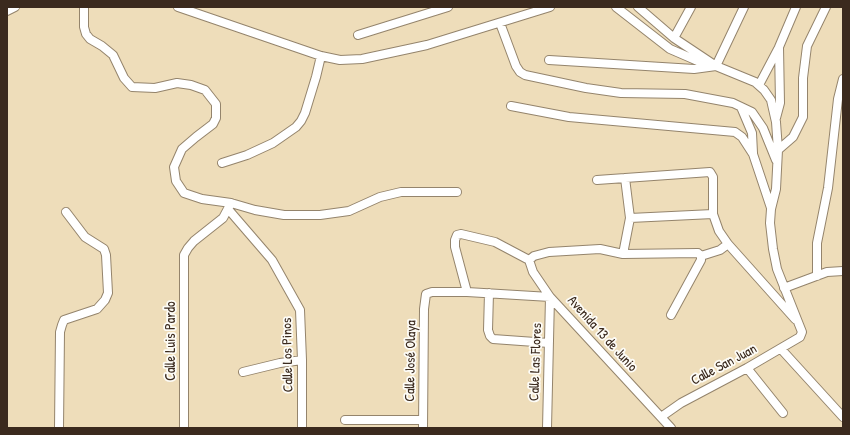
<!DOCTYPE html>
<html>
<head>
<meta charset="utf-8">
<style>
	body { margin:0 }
	#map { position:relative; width:850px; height:435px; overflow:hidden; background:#eeddba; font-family:"Patrick Hand",sans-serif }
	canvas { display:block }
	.frame { position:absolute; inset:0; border:8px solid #3b2a1e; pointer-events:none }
</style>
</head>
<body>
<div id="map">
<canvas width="850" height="435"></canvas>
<div class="frame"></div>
</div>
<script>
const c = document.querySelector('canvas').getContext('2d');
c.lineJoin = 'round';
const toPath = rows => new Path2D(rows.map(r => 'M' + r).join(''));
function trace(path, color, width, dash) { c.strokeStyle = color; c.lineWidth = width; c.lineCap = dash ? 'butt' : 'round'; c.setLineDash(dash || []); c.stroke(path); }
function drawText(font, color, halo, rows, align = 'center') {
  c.font = font + ' "Patrick Hand",sans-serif'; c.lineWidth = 3.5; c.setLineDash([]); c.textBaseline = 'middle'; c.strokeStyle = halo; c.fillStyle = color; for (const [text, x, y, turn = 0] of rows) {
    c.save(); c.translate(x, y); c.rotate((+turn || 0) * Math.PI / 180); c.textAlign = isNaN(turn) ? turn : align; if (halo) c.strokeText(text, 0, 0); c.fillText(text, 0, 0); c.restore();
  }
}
const minor = toPath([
	[84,7,84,27,86,34,90,39,102,46,113,55,124,78,132,87,155,88,177,83,191,85,205,90,216,104,216,118,213,124,196,137,182,149,174,167,176,181,184,193,202,199,231,203,223,218,194,241,188,248,184,255,184,428],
	[178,7,321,56,340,60,362,59,427,45,550,7],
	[616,7,670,49,700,62,711,65],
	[638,7,674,38,716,66,755,82,764,90,771,100,776,122,778,150,776,189,771,209,770,223,773,249,777,269,802,332,800,337,747,368,681,403,661,417],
	[7,11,15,7],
	[500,23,516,66,520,72,525,75,586,88,621,93,685,94,733,103,752,112,763,128,776,160],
	[358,35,448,7],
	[674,38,691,7],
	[549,60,694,69,716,66],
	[716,66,744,7],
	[759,85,778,49],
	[511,106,569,117,735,132,742,137,753,154,771,208],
	[741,107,752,133,753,153],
	[776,118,780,103,779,47,796,7],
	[778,150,793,137,803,117,803,78,807,46,826,7],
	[222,163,247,155,273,143,296,127,301,121,305,113,316,77,321,56],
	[597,180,710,172,713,177,713,214,719,231,728,244,795,319],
	[231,203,255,210,284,215,320,215,349,211,380,197,401,192,457,192],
	[228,209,272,260,300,310,302,360,302,428],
	[630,218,713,214],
	[623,254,630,218,625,178],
	[701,256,720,250,728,244],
	[817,276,817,243,828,188,838,99,843,79],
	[784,288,827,272,843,271],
	[467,292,455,247,455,240,457,235,461,234,495,242,529,260],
	[489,293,488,330,490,336,493,339,549,343],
	[781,349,843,417],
	[747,368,783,413],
	[243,372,280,363,302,360],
	[345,420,423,420],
	[59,428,60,332,62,325,64,320,97,309,105,300,108,293,106,255,104,249,85,237,66,212],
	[423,428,424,309,426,294,432,292,467,292,550,297,671,428],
	[547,428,550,297,533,272,529,260,534,256,549,252,600,249,623,254,698,253,701,256,701,260,671,315]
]);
const streetNames = [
	["Avenida 13 de Junio",602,334,48],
	["Calle Luis Pardo",171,341,-90],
	["Calle Los Pinos",288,355,-91],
	["Calle José Olaya",411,361,-89],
	["Calle Las Flores",536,362,-88],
	["Calle San Juan",724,365,-28]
];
trace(minor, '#94846c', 10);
trace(minor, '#fff', 8);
drawText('14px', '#3b2a1e', '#fdfcf7', streetNames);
</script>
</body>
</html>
